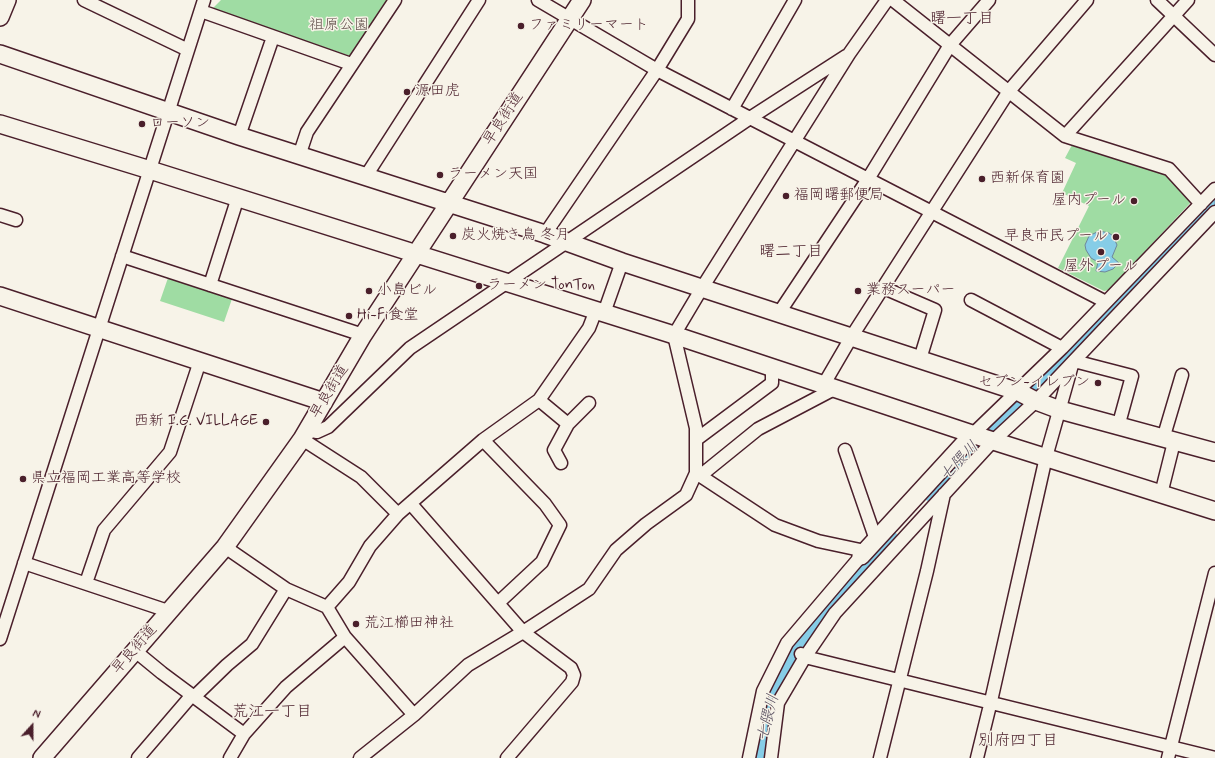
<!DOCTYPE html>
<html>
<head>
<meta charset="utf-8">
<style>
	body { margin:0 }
	#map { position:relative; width:1215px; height:758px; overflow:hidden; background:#f7f3e8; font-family:Mynerve,sans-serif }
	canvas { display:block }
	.north { position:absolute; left:12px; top:706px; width:40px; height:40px; -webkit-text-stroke:3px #f7f3e8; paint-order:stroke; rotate:21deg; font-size:11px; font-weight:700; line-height:16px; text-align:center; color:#4a1f2b }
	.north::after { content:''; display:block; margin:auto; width:14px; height:18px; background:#4a1f2b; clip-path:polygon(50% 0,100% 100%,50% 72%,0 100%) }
</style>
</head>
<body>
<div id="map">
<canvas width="1215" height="758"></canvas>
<div class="north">N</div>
</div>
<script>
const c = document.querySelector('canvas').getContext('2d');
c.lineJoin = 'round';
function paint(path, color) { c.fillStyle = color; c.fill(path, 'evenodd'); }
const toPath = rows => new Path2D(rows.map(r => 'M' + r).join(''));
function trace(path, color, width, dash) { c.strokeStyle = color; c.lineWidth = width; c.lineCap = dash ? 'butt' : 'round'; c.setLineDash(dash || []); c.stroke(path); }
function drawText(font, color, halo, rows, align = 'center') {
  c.font = font + ' Mynerve,"Klee One",sans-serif'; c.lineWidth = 3; c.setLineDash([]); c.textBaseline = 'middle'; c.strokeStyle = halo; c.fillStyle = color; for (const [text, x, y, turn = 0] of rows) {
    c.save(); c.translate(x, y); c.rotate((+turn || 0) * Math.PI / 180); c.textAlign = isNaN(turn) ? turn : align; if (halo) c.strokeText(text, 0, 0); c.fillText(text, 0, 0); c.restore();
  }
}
const green = toPath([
	[221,0,391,0,388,6,382,7,377,15,377,20,372,22,350,56,212,9],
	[1073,143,1164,172,1192,201,1109,290,1104,291,1058,268,1089,206,1062,193,1076,163,1065,158],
	[169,275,233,296,224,322,160,301]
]);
const water = toPath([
	[1215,193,1215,206,1036,392,1030,387,1215,193],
	[1099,231,1109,233,1113,236,1117,245,1112,257,1119,263,1113,269,1105,272,1096,271,1098,262,1091,258,1086,250,1085,245,1089,236,1099,231],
	[1015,400,1023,403,1000,428,990,424,1015,400]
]);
const river = toPath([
	[931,492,1013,408],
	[760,758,769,702,779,680,802,640,888,538]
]);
const street = toPath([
	[84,0,188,50],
	[538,0,657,70,1106,302],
	[893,0,1065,136,1169,169,1201,204],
	[1157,0,1215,55],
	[201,11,351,64],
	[732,109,795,0],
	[239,136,273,37],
	[1065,136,1188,0],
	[299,156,307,132,395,0],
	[366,176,479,0],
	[0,215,16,220],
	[545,234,657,70,688,19,688,0],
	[122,256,363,335],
	[210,285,238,197],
	[884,288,935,310,920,359],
	[971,300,1062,348],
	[604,313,622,262],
	[779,313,868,179,950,45,989,0],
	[1074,361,1132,376,1118,427],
	[824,384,852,336,1009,91,1087,0],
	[539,400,568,424,589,403],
	[307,430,317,432,328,427,410,348,750,118,846,56],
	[973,434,1062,348,1215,189],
	[302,439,361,477,398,514,483,440,545,504,560,525,542,562,498,603],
	[697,439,772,383,772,367],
	[1163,439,1182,375],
	[483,440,539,400,589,328,596,310],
	[845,450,876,540],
	[561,463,554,450,568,424],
	[696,473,775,525,818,541,865,551],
	[700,476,758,429,836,388],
	[1161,494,1174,442],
	[411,504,523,632,571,668,574,675,572,682,507,758],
	[225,547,286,589,327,607,345,637],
	[24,563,168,611],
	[86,583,104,530,170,452,200,361],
	[327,607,349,582,370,546,398,514],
	[0,639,204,0],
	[134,650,162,673,244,734],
	[801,654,805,657,1215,758],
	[194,697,227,665,252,644,286,589],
	[138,758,192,695],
	[230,758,244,734,286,687,345,637,414,715],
	[360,758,414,715,468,665,523,632,589,589,616,550,646,524,686,495,696,473,696,428,674,335,702,288,849,54,887,0],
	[749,758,763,691,787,643,861,556],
	[771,758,778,703,805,657,835,613,993,441,1036,401,1215,212],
	[880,758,927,571,944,494],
	[977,758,991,701,1046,457,1072,365],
	[1168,758,1215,573]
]);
const secondary = toPath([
	[0,17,7,0],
	[0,54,239,136,545,234,622,262,1019,392,1036,401,1060,410,1215,452],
	[0,124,150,170,674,335,987,439,1215,511],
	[0,296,324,402],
	[861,556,973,434],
	[42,758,225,547,302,439,363,335,582,0]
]);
const markers = [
	[521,26,4,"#4a1f2b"],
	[407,92,4,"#4a1f2b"],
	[142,124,4,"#4a1f2b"],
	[440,175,4,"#4a1f2b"],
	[982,179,4,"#4a1f2b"],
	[786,196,4,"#4a1f2b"],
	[1134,201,4,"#4a1f2b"],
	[453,236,4,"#4a1f2b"],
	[1116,237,4,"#4a1f2b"],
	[1101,252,4,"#4a1f2b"],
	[479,286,4,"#4a1f2b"],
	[369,291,4,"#4a1f2b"],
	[858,291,4,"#4a1f2b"],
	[349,316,4,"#4a1f2b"],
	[1098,383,4,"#4a1f2b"],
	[266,422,4,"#4a1f2b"],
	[23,479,4,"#4a1f2b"],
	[356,624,4,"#4a1f2b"]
];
const parkNames = [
	["祖原公園",339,26]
];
const poiNames = [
	["ファミリーマート",529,26],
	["源田虎",415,92],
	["ローソン",150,124],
	["ラーメン天国",448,175],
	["西新保育園",990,179],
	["福岡曙郵便局",794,196],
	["屋内プール",1126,201,"right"],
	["炭火焼き鳥 冬月",461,236],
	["早良市民プール",1108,237,"right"],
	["屋外プール",1101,267,"center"],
	["ラーメン TonTon",487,286],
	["小島ビル",377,291],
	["業務スーパー",866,291],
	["Hi-Fi食堂",357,316],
	["セブン-イレブン",1090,383,"right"],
	["西新 I.G. VILLAGE",258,422,"right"],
	["県立福岡工業高等学校",31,479],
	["荒江櫛田神社",364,624]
];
const streetNames = [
	["早良街道",504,119,-57],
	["早良街道",330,392,-59],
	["早良街道",135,650,-49]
];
const neighbourhoodNames = [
	["曙一丁目",962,20],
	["曙二丁目",791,253],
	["荒江一丁目",272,713],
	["別府四丁目",1018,742]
];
const waterNames = [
	["七隈川",960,462,-46],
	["七隈川",769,718,-76]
];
paint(green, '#9fdca3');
paint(water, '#86cde7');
trace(water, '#6e879c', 1);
trace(river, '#86cde7', 19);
trace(street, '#4a1f2b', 15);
trace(secondary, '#4a1f2b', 20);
trace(street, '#f7f3e8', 12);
trace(secondary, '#f7f3e8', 17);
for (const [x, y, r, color] of markers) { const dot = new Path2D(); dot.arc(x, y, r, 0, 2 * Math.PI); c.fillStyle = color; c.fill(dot); trace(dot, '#f7f3e8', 1.5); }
drawText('15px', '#5f4e49', '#f7f3e8', parkNames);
drawText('15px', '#4a1f2b', '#f7f3e8', poiNames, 'left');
drawText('15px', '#4a1f2b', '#f7f3e8', streetNames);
drawText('16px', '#4a1f2b', '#f7f3e8', neighbourhoodNames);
drawText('italic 16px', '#5c5363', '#f7f3e8', waterNames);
</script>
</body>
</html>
